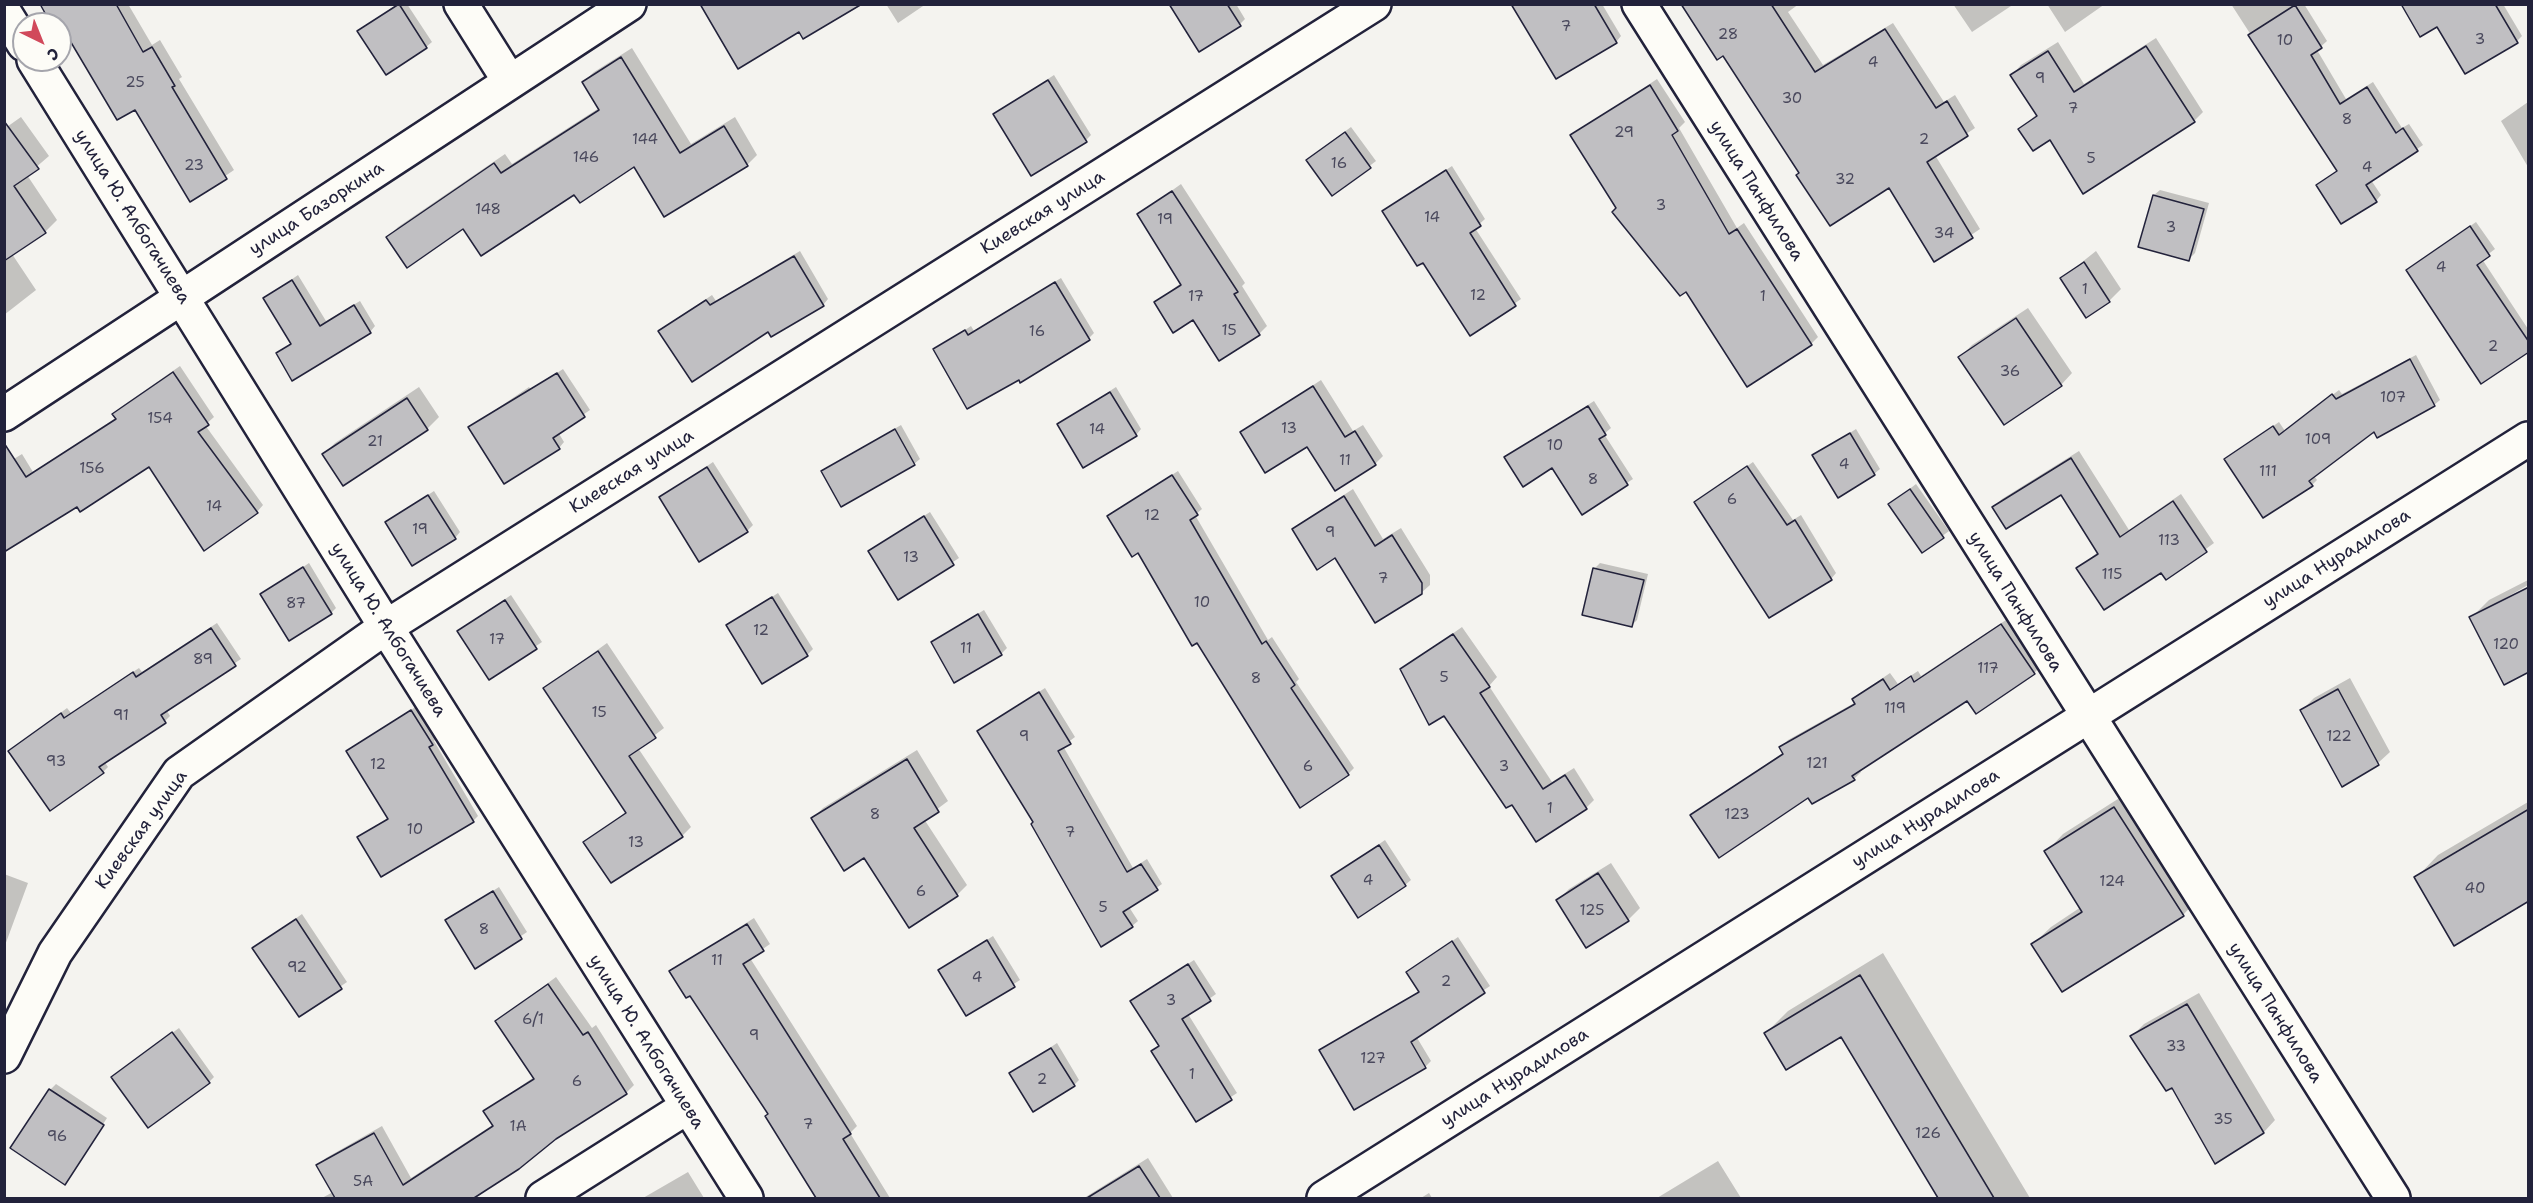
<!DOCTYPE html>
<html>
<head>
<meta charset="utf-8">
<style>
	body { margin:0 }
	#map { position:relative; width:2533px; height:1203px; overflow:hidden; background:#f4f3ef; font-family:"Shantell Sans",sans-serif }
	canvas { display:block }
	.frame { position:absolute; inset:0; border:6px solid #22223b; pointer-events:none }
	.north { position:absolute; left:12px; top:12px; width:60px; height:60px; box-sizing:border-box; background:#fdfcf7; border:2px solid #a5a5ac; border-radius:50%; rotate:137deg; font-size:16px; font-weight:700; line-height:24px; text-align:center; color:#22223b }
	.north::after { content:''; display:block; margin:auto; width:21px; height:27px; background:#d1495b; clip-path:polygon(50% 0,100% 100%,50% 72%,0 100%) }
</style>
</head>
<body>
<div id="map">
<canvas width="2533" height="1203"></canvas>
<div class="frame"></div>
<div class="north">С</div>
</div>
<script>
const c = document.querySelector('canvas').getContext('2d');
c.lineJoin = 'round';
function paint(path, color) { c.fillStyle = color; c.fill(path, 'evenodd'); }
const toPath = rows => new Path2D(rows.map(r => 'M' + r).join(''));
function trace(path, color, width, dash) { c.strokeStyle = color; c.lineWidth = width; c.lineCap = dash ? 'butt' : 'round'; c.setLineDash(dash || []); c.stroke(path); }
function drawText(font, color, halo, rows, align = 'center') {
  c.font = font + ' "Shantell Sans",sans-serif'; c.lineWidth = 4.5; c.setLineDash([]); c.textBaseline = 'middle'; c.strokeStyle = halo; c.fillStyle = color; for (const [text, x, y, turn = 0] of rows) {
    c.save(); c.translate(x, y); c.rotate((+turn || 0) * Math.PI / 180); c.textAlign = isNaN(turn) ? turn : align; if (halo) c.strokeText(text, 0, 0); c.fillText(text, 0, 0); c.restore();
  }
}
const shadow = toPath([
	[46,4,128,4,152,45,160,40,182,77,179,79,234,170,190,200,135,108,69,37,62,41,60,24,53,24],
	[397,4,407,4,432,42,426,47,359,31],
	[886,4,926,4,898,23],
	[1187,4,1236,4,1245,19,1240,24],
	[1523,4,1602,4,1621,36,1616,42],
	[1683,4,1799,4,1788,12,1823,65,1893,23,1944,102,1955,95,1975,128,1935,155,1980,229,1934,260,1890,186,1801,173,1723,54],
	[1953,4,2014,4,1972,32],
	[2047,4,2105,4,2065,32],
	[2231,4,2304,4,2327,41,2317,50,2346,99,2373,82,2402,128,2409,124,2423,145,2371,180,2381,195,2376,201,2318,185,2338,170],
	[2407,4,2503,4,2522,36,2517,41,2438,25],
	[2156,38,2203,112,2194,121,2050,138,2020,129,2037,114,2012,75,2021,65,2058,42,2084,84],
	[632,48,691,144,735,117,757,155,747,165,635,165,575,193,464,227,388,237,398,227,505,154,512,164,599,108,583,82,594,72],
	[1054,75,1091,135,1086,140,995,114],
	[1657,79,1685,122,1679,128,1737,228,1744,223,1818,337,1811,344,1686,290,1618,208,1572,136],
	[2528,102,2528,167,2501,121],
	[21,117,49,156,27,175,57,220,45,232,12,254,36,290,4,315,4,129],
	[1351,127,1376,161,1333,194,1313,155],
	[1452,166,1485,219,1475,228,1521,299,1471,334,1423,260,1384,211],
	[1181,184,1245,283,1242,286,1267,326,1259,334,1193,318,1156,302,1181,283,1138,215],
	[2160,190,2209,203,2195,253,2189,259,2140,246,2154,195],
	[2476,222,2495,249,2482,259,2528,329,2528,350,2407,270],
	[800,251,828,299,823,305,768,329,666,326,712,295,716,301],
	[2096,251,2121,289,2109,301,2062,278],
	[298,275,326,321,360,301,375,326,370,332,277,354,292,343,265,298],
	[1061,278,1094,333,1089,338,935,350,971,326,974,331],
	[2028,308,2072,373,2061,385,1960,357,1972,345],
	[2416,355,2440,400,2434,405,2375,430,2314,476,2317,480,2312,485,2226,459,2279,422,2285,431,2339,390,2342,394],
	[180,366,214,417,205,425,263,505,257,512,150,465,4,550,4,465,22,454,33,472,117,417,114,414,121,407],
	[563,369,590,410,558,432,564,442,559,448,470,427,529,387,531,390],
	[1321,380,1353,431,1363,425,1383,456,1375,464,1308,445,1242,432],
	[419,387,439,417,427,429,324,454,335,443],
	[1116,387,1141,429,1136,435,1059,424],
	[1594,401,1611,428,1604,434,1633,479,1582,512,1553,466,1506,458],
	[901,425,920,459,914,464,823,471],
	[1856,429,1880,469,1874,474,1814,456],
	[2079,451,2129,530,2181,494,2214,543,2166,578,2162,571,2078,568,2098,552,2061,493,1994,507,2002,499],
	[713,462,753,525,747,531,661,497],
	[1753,462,1793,520,1801,515,1836,573,1831,579,1696,502],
	[1178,471,1202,509,1195,515,1268,640,1272,637,1299,679,1296,682,1354,768,1348,774,1198,641,1138,551,1108,516],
	[1916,484,1949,531,1922,551,1890,504],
	[1353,489,1383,539,1401,528,1430,575,1430,585,1421,593,1335,556,1294,530,1302,522],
	[434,491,460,532,455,538,387,522],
	[930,512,959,558,899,598,870,551],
	[309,563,336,608,331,613,262,595],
	[1600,563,1648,574,1637,620,1632,625,1594,569],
	[2528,580,2528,585,2471,618,2489,600],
	[778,593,813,649,807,655,728,626],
	[511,595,542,642,489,678,459,631],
	[984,610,1007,648,1001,654,933,642],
	[2009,618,2041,666,2034,673,1967,699,1859,769,1861,772,1854,779,1809,796,1692,815,1784,752,1781,747,1788,740,1856,702,1854,699,1861,693,1890,673,1898,684,1918,671,1921,676],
	[217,623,241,659,166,709,170,716,165,721,104,761,108,767,103,772,10,751,67,708,71,713,139,668,142,672],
	[1462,627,1497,677,1489,686,1552,782,1574,768,1594,800,1586,808,1512,802,1445,714,1401,670],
	[607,643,664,728,638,748,691,827,682,836,585,843,627,811,545,688],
	[2350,678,2390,752,2378,763,2302,710,2314,698],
	[1045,688,1075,737,1063,746,1133,868,1147,859,1162,884,1129,907,1138,921,1132,926,1035,822,979,731],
	[417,706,437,738,434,741,478,816,473,821,359,837,389,817,348,751],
	[917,750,948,801,924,819,967,885,957,895,865,856,813,818,823,808],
	[2132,790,2200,897,2183,915,2033,944,2051,927,2081,907,2046,852,2063,834],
	[2528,802,2528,900,2416,878,2438,855],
	[1385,840,1411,880,1405,885,1333,876],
	[1611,863,1640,908,1628,920,1558,900,1569,889],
	[4,874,28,883,4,948],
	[499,887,527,932,475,967,447,921],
	[302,914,347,982,299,1015,254,948],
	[754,918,770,944,750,958,857,1126,850,1133,890,1198,817,1198,767,1116,770,1113,690,994,671,971],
	[993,936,1020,980,967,1014,940,970],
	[1458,937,1490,986,1416,1036,1431,1061,1425,1067,1355,1108,1321,1050,1420,991,1408,972],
	[1883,953,2030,1198,1940,1198,1841,1035,1766,1033,1788,1011],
	[1194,960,1216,994,1188,1014,1237,1093,1196,1120,1153,1051,1160,1045,1132,1001],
	[556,977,592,1028,596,1025,634,1085,626,1093,555,1138,518,1168,471,1198,322,1198,333,1192,318,1165,326,1158,382,1126,411,1178,494,1124,485,1111,534,1077,497,1021],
	[2199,993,2275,1120,2264,1132,2215,1162,2173,1085,2132,1036,2144,1024],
	[179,1028,214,1077,209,1082,119,1072],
	[1057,1043,1079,1080,1074,1085,1011,1074],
	[56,1084,107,1118,67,1179,50,1090],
	[1148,1158,1173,1198,1084,1198],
	[1718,1161,1741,1198,1657,1198],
	[688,1172,704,1198,643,1198],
	[1429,1193,1432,1198,1421,1198]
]);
const building = toPath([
	[40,4,116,4,143,52,152,47,175,86,172,87,227,179,190,202,135,110,117,120,69,39,62,43,60,24,51,24,40,4],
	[399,4,427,48,386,75,357,31,399,4],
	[700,4,862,4,803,39,799,32,738,69,700,4],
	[1169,4,1227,4,1241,26,1199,52,1169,4],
	[1511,4,1594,4,1617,43,1556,79,1511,4],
	[1681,4,1771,4,1815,72,1885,29,1936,108,1947,101,1968,136,1927,162,1973,238,1934,262,1889,188,1830,226,1796,175,1799,173,1723,56,1717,60,1681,4],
	[2401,4,2495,4,2518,43,2465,74,2437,27,2420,37,2401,4],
	[2295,5,2322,48,2311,55,2340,104,2367,87,2396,133,2403,128,2418,151,2366,185,2377,202,2341,224,2316,185,2337,171,2248,35,2295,5],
	[2146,46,2195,122,2083,194,2050,140,2033,151,2018,129,2037,116,2010,75,2048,51,2074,92,2146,46],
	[621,57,680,153,724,126,748,166,664,217,634,167,580,203,574,195,481,256,463,229,407,268,386,237,494,163,501,173,599,110,582,82,621,57],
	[1048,80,1087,142,1031,176,993,114,1048,80],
	[1650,85,1678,131,1672,135,1729,234,1737,229,1812,345,1747,387,1686,292,1680,296,1612,212,1616,208,1570,135,1650,85],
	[4,121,39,169,14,186,46,233,4,261,4,121],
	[1345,132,1371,168,1332,196,1306,160,1345,132],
	[1446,170,1481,226,1470,233,1516,306,1470,336,1423,263,1417,266,1382,211,1446,170],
	[1172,191,1238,292,1234,294,1260,335,1219,361,1193,320,1173,333,1154,302,1181,285,1137,214,1172,191],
	[2153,195,2204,209,2189,261,2138,247,2153,195],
	[2470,226,2490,256,2477,265,2529,342,2529,352,2481,384,2406,270,2470,226],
	[794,256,824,306,771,337,768,332,692,382,658,331,706,300,710,305,794,256],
	[2084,262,2110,302,2086,318,2060,278,2084,262],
	[292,280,320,326,354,305,371,333,292,381,276,353,291,344,263,298,292,280],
	[1055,282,1090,340,1020,383,1019,380,967,409,933,349,965,330,968,335,1055,282],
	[2016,318,2062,386,2004,425,1958,357,2016,318],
	[2410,359,2435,406,2377,438,2374,432,2309,481,2313,486,2263,518,2224,459,2273,426,2279,435,2332,394,2336,399,2410,359],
	[173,372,209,425,198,432,258,513,204,551,149,467,80,512,77,507,4,552,4,443,26,477,116,419,112,414,173,372],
	[557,373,585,417,553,438,560,449,504,484,468,427,557,373],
	[1313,386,1345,437,1355,431,1376,465,1335,491,1307,447,1265,473,1240,432,1313,386],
	[1110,392,1137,436,1083,468,1057,424,1110,392],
	[407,398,428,430,343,486,322,454,407,398],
	[1588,406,1606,435,1599,439,1628,485,1582,515,1552,468,1523,487,1504,457,1588,406],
	[895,429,915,465,841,507,821,471,895,429],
	[1850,433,1875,475,1838,498,1812,455,1850,433],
	[2071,458,2120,537,2173,501,2207,552,2166,580,2161,573,2104,610,2076,568,2098,554,2061,495,2006,529,1992,507,2071,458],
	[1747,466,1787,525,1795,520,1832,580,1769,618,1694,502,1747,466],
	[707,467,748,532,699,562,659,497,707,467],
	[1172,475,1198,515,1190,520,1262,644,1266,641,1295,685,1291,688,1349,775,1300,808,1197,643,1192,646,1138,553,1132,557,1107,516,1172,475],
	[1910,489,1944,538,1922,553,1888,504,1910,489],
	[428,495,456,539,412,566,385,522,428,495],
	[1344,496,1375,546,1392,535,1422,583,1422,594,1375,623,1335,558,1317,570,1292,529,1344,496],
	[924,516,954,565,898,600,868,551,924,516],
	[303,567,332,614,289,641,260,594,303,567],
	[1593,568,1644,580,1632,627,1582,615,1593,568],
	[2529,587,2529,672,2504,685,2469,617,2529,587],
	[772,597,808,656,762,684,726,625,772,597],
	[505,600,537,649,489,680,457,631,505,600],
	[978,614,1002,655,954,683,931,642,978,614],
	[2001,624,2035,674,1976,714,1967,701,1852,776,1855,780,1812,804,1808,798,1719,858,1690,815,1783,754,1779,747,1855,704,1852,699,1883,679,1890,690,1911,676,1914,682,2001,624],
	[211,628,236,666,161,715,166,723,99,767,104,773,50,811,8,751,61,713,64,718,133,672,136,677,211,628],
	[1453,634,1490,687,1480,693,1543,789,1565,775,1587,809,1536,842,1512,805,1506,808,1444,716,1429,725,1400,669,1453,634],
	[598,651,656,738,629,756,683,837,611,883,583,842,626,813,543,688,598,651],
	[2338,689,2379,765,2342,787,2300,710,2338,689],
	[1039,692,1071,744,1058,751,1127,872,1141,864,1158,890,1123,912,1133,927,1101,947,1031,824,1033,822,977,731,1039,692],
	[411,710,433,745,429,747,474,822,381,877,357,837,388,819,346,751,411,710],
	[907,759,939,812,914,828,958,896,909,928,864,858,844,871,811,818,907,759],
	[2114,807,2184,916,2062,992,2031,944,2082,912,2044,851,2114,807],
	[2529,809,2529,901,2454,946,2414,877,2529,809],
	[1379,845,1406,886,1358,918,1331,876,1379,845],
	[1598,873,1629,921,1586,948,1556,900,1598,873],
	[493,891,522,939,475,969,445,920,493,891],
	[296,919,342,989,299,1017,252,948,296,919],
	[747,924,764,951,743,964,851,1134,843,1139,880,1198,816,1198,765,1116,768,1114,690,996,686,998,669,971,747,924],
	[987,940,1015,987,966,1016,938,970,987,940],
	[1452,941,1485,993,1411,1042,1426,1068,1354,1110,1319,1050,1419,992,1406,972,1452,941],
	[1188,964,1211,1001,1182,1019,1232,1100,1196,1122,1151,1051,1159,1046,1130,1001,1188,964],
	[1860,975,1994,1198,1938,1198,1841,1037,1786,1070,1764,1033,1860,975],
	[548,984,583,1035,588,1032,627,1094,556,1139,519,1169,474,1198,335,1198,316,1165,374,1133,403,1185,493,1126,483,1111,534,1079,495,1021,548,984],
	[2187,1004,2264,1133,2215,1164,2172,1088,2166,1091,2130,1036,2187,1004],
	[172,1032,210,1083,148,1128,111,1077,172,1032],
	[1051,1048,1075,1086,1033,1112,1009,1073,1051,1048],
	[49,1089,104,1125,65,1185,10,1148,49,1089],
	[1139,1166,1160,1198,1087,1198,1139,1166]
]);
const minor = toPath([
	[461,4,510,82],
	[1639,4,2393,1198],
	[4,12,24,44],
	[34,60,386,627,746,1198],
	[4,414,629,4],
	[4,1056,55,953,179,773,386,627,1374,4],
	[543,1198,687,1107],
	[1324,1198,2528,439]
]);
const numberNames = [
	["7",1566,27],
	["28",1728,35],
	["3",2480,40],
	["10",2285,41],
	["4",1873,63],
	["9",2040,79],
	["25",135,83],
	["30",1792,99],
	["7",2073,109],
	["8",2347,120],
	["29",1624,133],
	["144",645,140],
	["2",1924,140],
	["146",586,158],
	["5",2091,159],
	["16",1339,164],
	["23",194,166],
	["4",2367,168],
	["32",1845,180],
	["3",1661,206],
	["148",488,210],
	["14",1432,218],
	["19",1165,220],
	["3",2171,228],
	["34",1944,234],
	["4",2441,268],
	["1",2085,290],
	["12",1478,296],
	["17",1196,297],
	["1",1763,297],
	["15",1229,331],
	["16",1037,332],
	["2",2493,347],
	["36",2010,372],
	["107",2393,398],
	["154",160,419],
	["13",1289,429],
	["14",1097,430],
	["109",2318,440],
	["21",375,442],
	["10",1555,446],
	["11",1345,461],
	["4",1844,465],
	["156",92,469],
	["111",2268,472],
	["8",1593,480],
	["6",1732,500],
	["14",214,507],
	["12",1152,516],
	["19",420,530],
	["9",1330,533],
	["113",2169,541],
	["13",911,558],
	["115",2112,575],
	["7",1383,579],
	["10",1202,603],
	["87",296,604],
	["12",761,631],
	["17",497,640],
	["120",2506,645],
	["11",966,649],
	["89",203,660],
	["117",1988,669],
	["5",1444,678],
	["8",1256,679],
	["119",1895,709],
	["15",599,713],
	["91",121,716],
	["9",1024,737],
	["122",2339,737],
	["93",56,762],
	["121",1817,764],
	["12",378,765],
	["6",1308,767],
	["3",1504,767],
	["1",1550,809],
	["8",875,815],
	["123",1737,815],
	["10",415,830],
	["7",1070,833],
	["13",636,843],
	["4",1368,881],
	["124",2112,882],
	["40",2475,889],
	["6",921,892],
	["5",1103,908],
	["125",1592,911],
	["8",484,930],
	["11",717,961],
	["92",297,968],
	["4",977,978],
	["2",1446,982],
	["3",1171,1001],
	["6/1",533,1020],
	["9",754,1036],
	["33",2176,1047],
	["127",1373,1059],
	["1",1192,1075],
	["2",1042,1080],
	["6",577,1082],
	["35",2223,1120],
	["7",808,1125],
	["1А",518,1127],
	["126",1928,1134],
	["96",57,1137],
	["5А",363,1182]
];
const streetNames = [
	["улица Панфилова",1756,191,58],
	["улица Базоркина",317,209,-33],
	["Киевская улица",1043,213,-32],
	["улица Ю. Албогачиева",132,217,58],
	["Киевская улица",632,472,-32],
	["улица Нурадилова",2337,559,-32],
	["улица Панфилова",2015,602,58],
	["улица Ю. Албогачиева",388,630,58],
	["улица Нурадилова",1926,819,-32],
	["Киевская улица",142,830,-54],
	["улица Панфилова",2275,1013,58],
	["улица Ю. Албогачиева",646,1042,58],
	["улица Нурадилова",1515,1078,-32]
];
paint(shadow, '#0003');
paint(building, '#c0bfc2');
trace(building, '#22223b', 1.5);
trace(minor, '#22223b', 38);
trace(minor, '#fdfcf7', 33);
drawText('15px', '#4a495d', null, numberNames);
drawText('18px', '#22223b', '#fdfcf7', streetNames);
</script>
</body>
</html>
